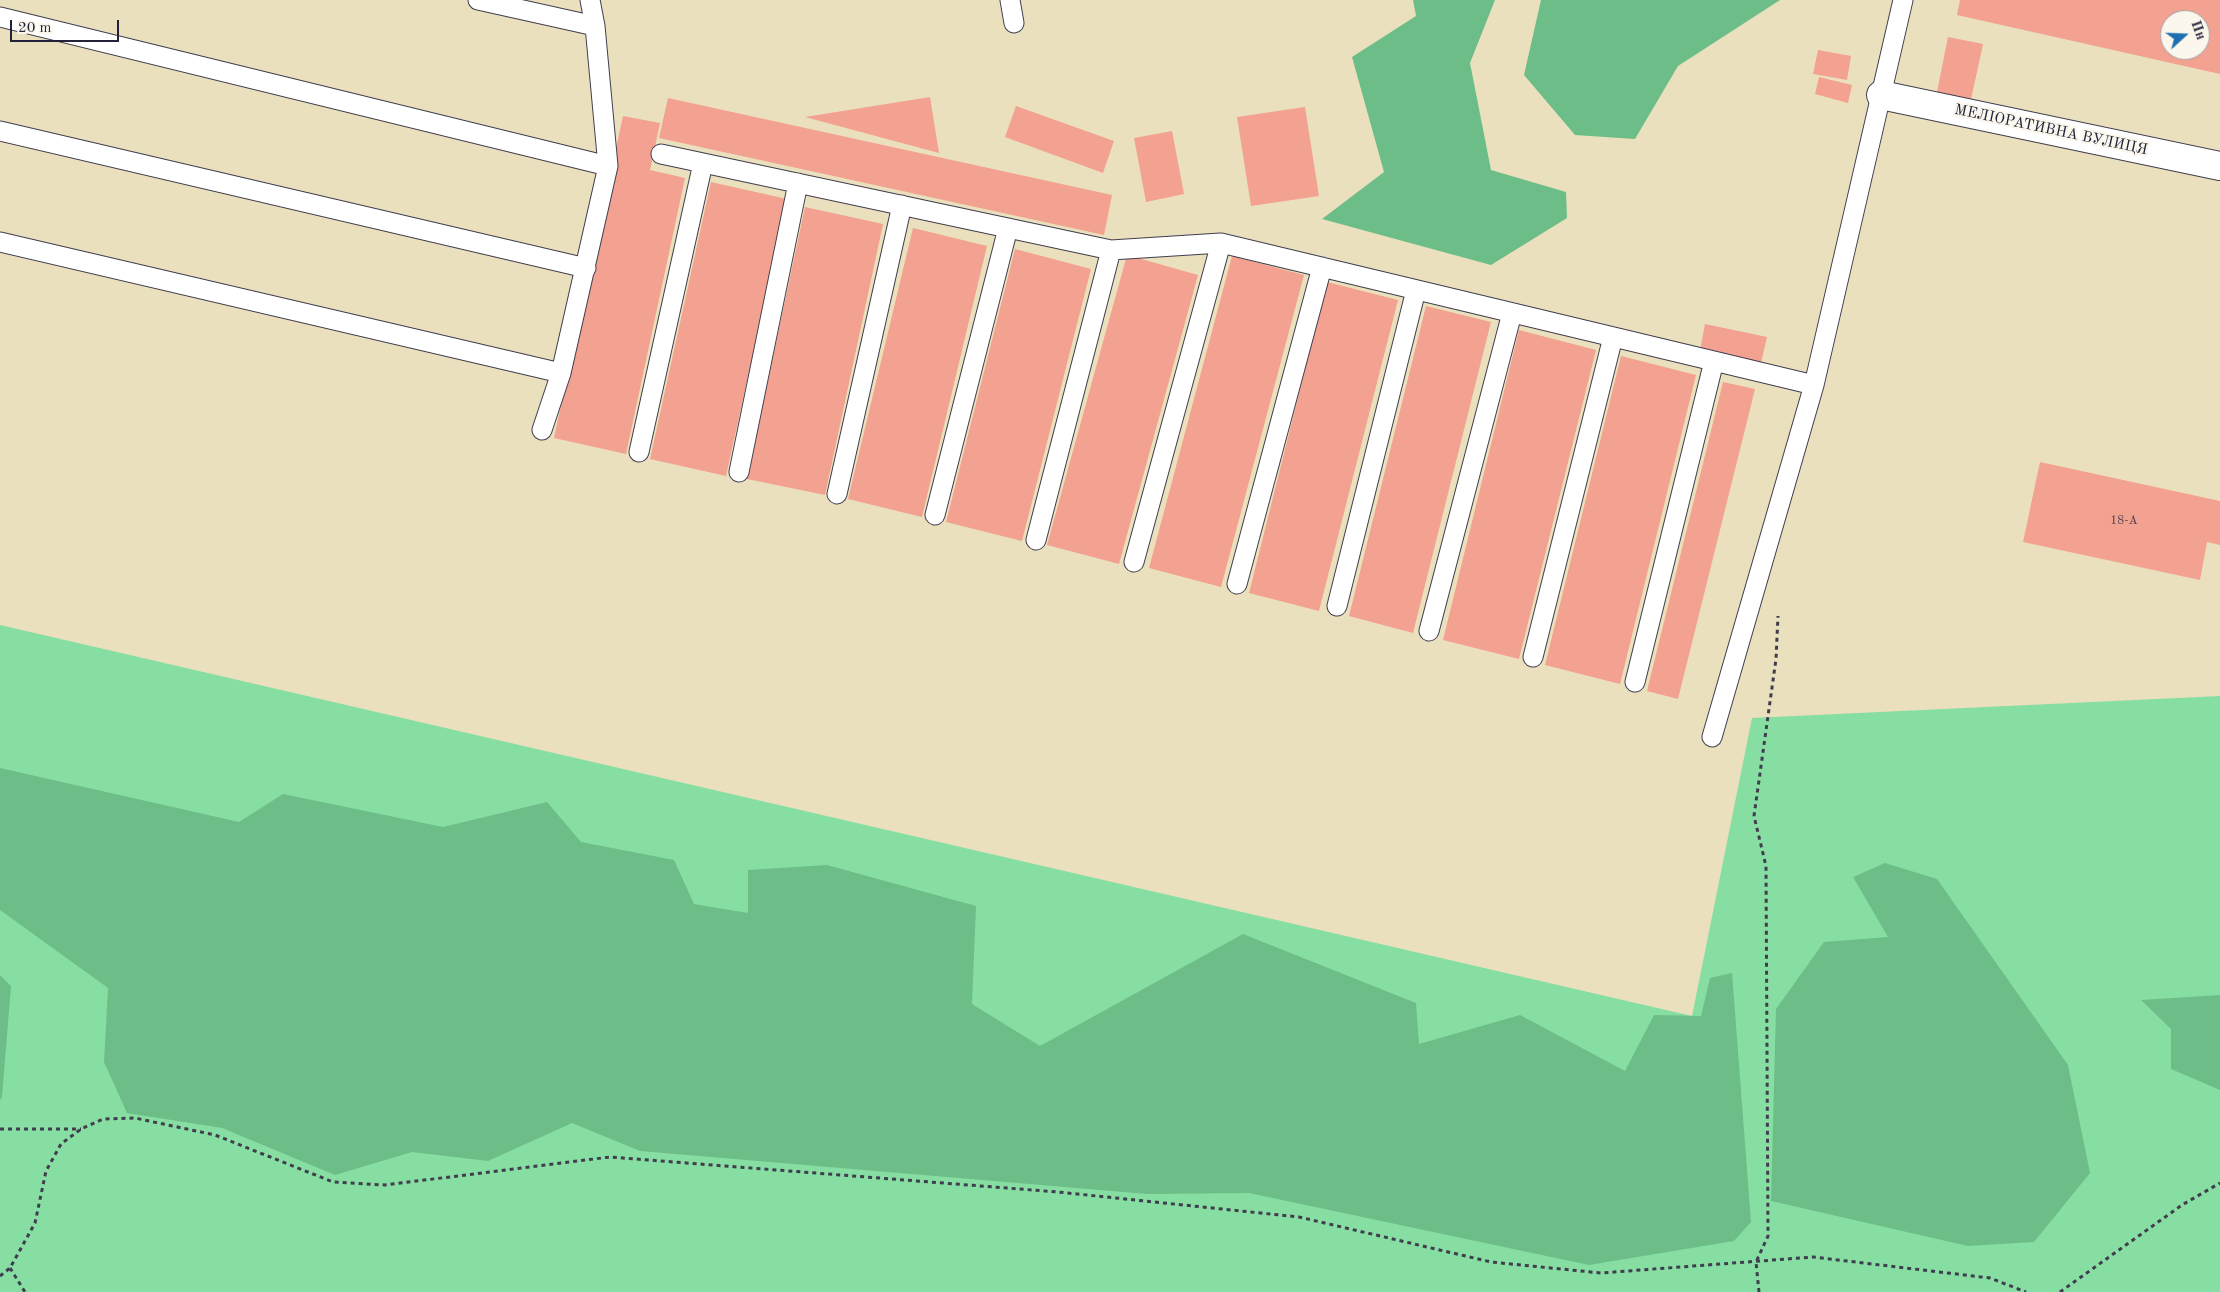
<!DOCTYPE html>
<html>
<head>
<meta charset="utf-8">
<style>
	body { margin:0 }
	#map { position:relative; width:2220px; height:1292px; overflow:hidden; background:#eae0bd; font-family:"Old Standard TT",serif }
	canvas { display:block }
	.north { position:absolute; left:2160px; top:10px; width:50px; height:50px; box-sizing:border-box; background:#fbf7ec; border:1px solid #a4a2a5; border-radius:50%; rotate:70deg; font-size:14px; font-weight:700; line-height:20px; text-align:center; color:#22223b }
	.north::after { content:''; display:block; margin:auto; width:18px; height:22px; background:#1f6fb2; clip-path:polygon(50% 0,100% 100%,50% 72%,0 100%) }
	.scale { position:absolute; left:10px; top:20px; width:109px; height:22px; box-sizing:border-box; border:2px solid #22223b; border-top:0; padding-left:6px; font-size:15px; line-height:18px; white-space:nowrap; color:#22223b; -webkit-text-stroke:4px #fbf7ec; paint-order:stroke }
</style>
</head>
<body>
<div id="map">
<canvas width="2220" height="1292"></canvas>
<div class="north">Пн</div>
<div class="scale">20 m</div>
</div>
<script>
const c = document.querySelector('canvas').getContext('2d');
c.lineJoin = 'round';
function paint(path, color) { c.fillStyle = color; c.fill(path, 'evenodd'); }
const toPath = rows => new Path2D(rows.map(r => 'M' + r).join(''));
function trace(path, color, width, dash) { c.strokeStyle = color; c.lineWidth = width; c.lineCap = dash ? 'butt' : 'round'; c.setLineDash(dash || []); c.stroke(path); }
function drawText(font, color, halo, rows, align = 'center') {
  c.font = font + ' "Old Standard TT",serif'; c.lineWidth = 4.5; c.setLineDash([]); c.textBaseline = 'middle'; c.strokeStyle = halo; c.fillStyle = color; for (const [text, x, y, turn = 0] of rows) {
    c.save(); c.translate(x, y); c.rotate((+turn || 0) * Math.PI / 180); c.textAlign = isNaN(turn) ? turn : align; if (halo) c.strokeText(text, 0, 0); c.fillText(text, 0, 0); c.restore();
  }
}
const green = toPath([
	[0,625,1692,1016,1752,718,2220,696,2220,1292,0,1292]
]);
const forest = toPath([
	[1413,0,1495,0,1470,63,1491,170,1566,192,1567,218,1491,265,1322,219,1384,172,1352,57,1416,16],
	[1541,0,1780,0,1678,66,1635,139,1575,135,1524,75],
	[0,768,239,822,283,794,443,827,547,802,581,842,674,860,694,904,748,913,748,870,827,865,976,906,972,1004,1040,1046,1243,934,1416,1003,1419,1044,1520,1015,1625,1071,1654,1015,1701,1016,1710,978,1732,973,1751,1222,1734,1241,1589,1265,1249,1193,1147,1194,640,1151,572,1123,488,1161,412,1152,335,1175,222,1128,127,1113,104,1062,108,988,0,910],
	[1885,863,1937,879,2068,1065,2090,1173,2034,1242,1968,1246,1771,1201,1776,1009,1824,942,1888,937,1853,877],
	[0,975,11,986,2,1097,0,1100],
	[2220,995,2220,1090,2171,1069,2171,1029,2141,1000]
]);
const building = toPath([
	[1960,0,2220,0,2220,74,1957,15],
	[2170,20,2200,20,2200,50,2170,50],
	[1948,37,1983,44,1970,104,1936,97],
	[1818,50,1851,56,1847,80,1813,74],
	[1819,77,1852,85,1848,103,1815,94],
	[930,97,939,153,805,117],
	[668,98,1112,195,1104,235,659,138],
	[1016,106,1114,141,1103,173,1005,137],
	[1305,107,1319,196,1251,206,1237,117],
	[623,116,660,123,650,170,685,178,626,454,554,438],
	[1172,131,1184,194,1146,202,1134,138],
	[711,182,787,199,726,476,650,459],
	[805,207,883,224,825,495,747,479],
	[913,228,987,246,922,517,848,499],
	[1015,249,1091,269,1022,541,946,522],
	[1127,255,1198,275,1119,564,1047,545],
	[1232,256,1304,275,1221,587,1149,568],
	[1327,282,1398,300,1319,611,1249,593],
	[1426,306,1491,322,1413,633,1349,616],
	[1705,324,1767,337,1761,363,1700,350],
	[1519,330,1596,350,1519,659,1443,640],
	[1621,356,1696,375,1620,684,1545,665],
	[1723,382,1755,389,1678,699,1647,691],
	[2040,462,2220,501,2220,545,2207,542,2200,580,2023,542]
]);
const path = toPath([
	[0,1129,81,1129],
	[10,1268,25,1292],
	[0,1276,10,1268,35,1223,46,1171,61,1144,81,1129,103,1119,135,1118,215,1135,333,1182,385,1185,610,1157,1058,1192,1299,1217,1491,1262,1601,1273,1813,1257,1990,1278,2026,1292],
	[1759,1292,1756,1262,1768,1236,1766,866,1754,816,1776,659,1778,616],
	[2060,1292,2182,1205,2220,1183]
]);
const service = toPath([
	[478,0,595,26],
	[1010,0,1014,23],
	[0,17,608,166],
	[0,131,586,268],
	[661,154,1111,250,1221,243,1814,385],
	[0,242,561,373],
	[542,430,561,373,608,166,595,26,590,0],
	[639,452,703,163],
	[739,472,798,183],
	[837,494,902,205],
	[935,515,1008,228],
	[1036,540,1111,250],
	[1134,562,1221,243],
	[1237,584,1322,267],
	[1337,606,1416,290],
	[1429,631,1512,313],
	[1533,657,1613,337],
	[1635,682,1714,361],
	[1712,737,1814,385,1903,0]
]);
const minor = toPath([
	[1881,95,2220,166]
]);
const numberNames = [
	["18-А",2124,521]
];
const streetNames = [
	["МЕЛІОРАТИВНА ВУЛИЦЯ",2051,130,12]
];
paint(green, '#87dea2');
paint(forest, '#6dbd88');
paint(building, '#f3a190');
trace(service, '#403e4e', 21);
trace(minor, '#403e4e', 30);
trace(path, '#403e4e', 3, [4, 4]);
trace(service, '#fff', 19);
trace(minor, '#fff', 28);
drawText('12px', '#564250', null, numberNames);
drawText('15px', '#22223b', '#fbf7ec', streetNames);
</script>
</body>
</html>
